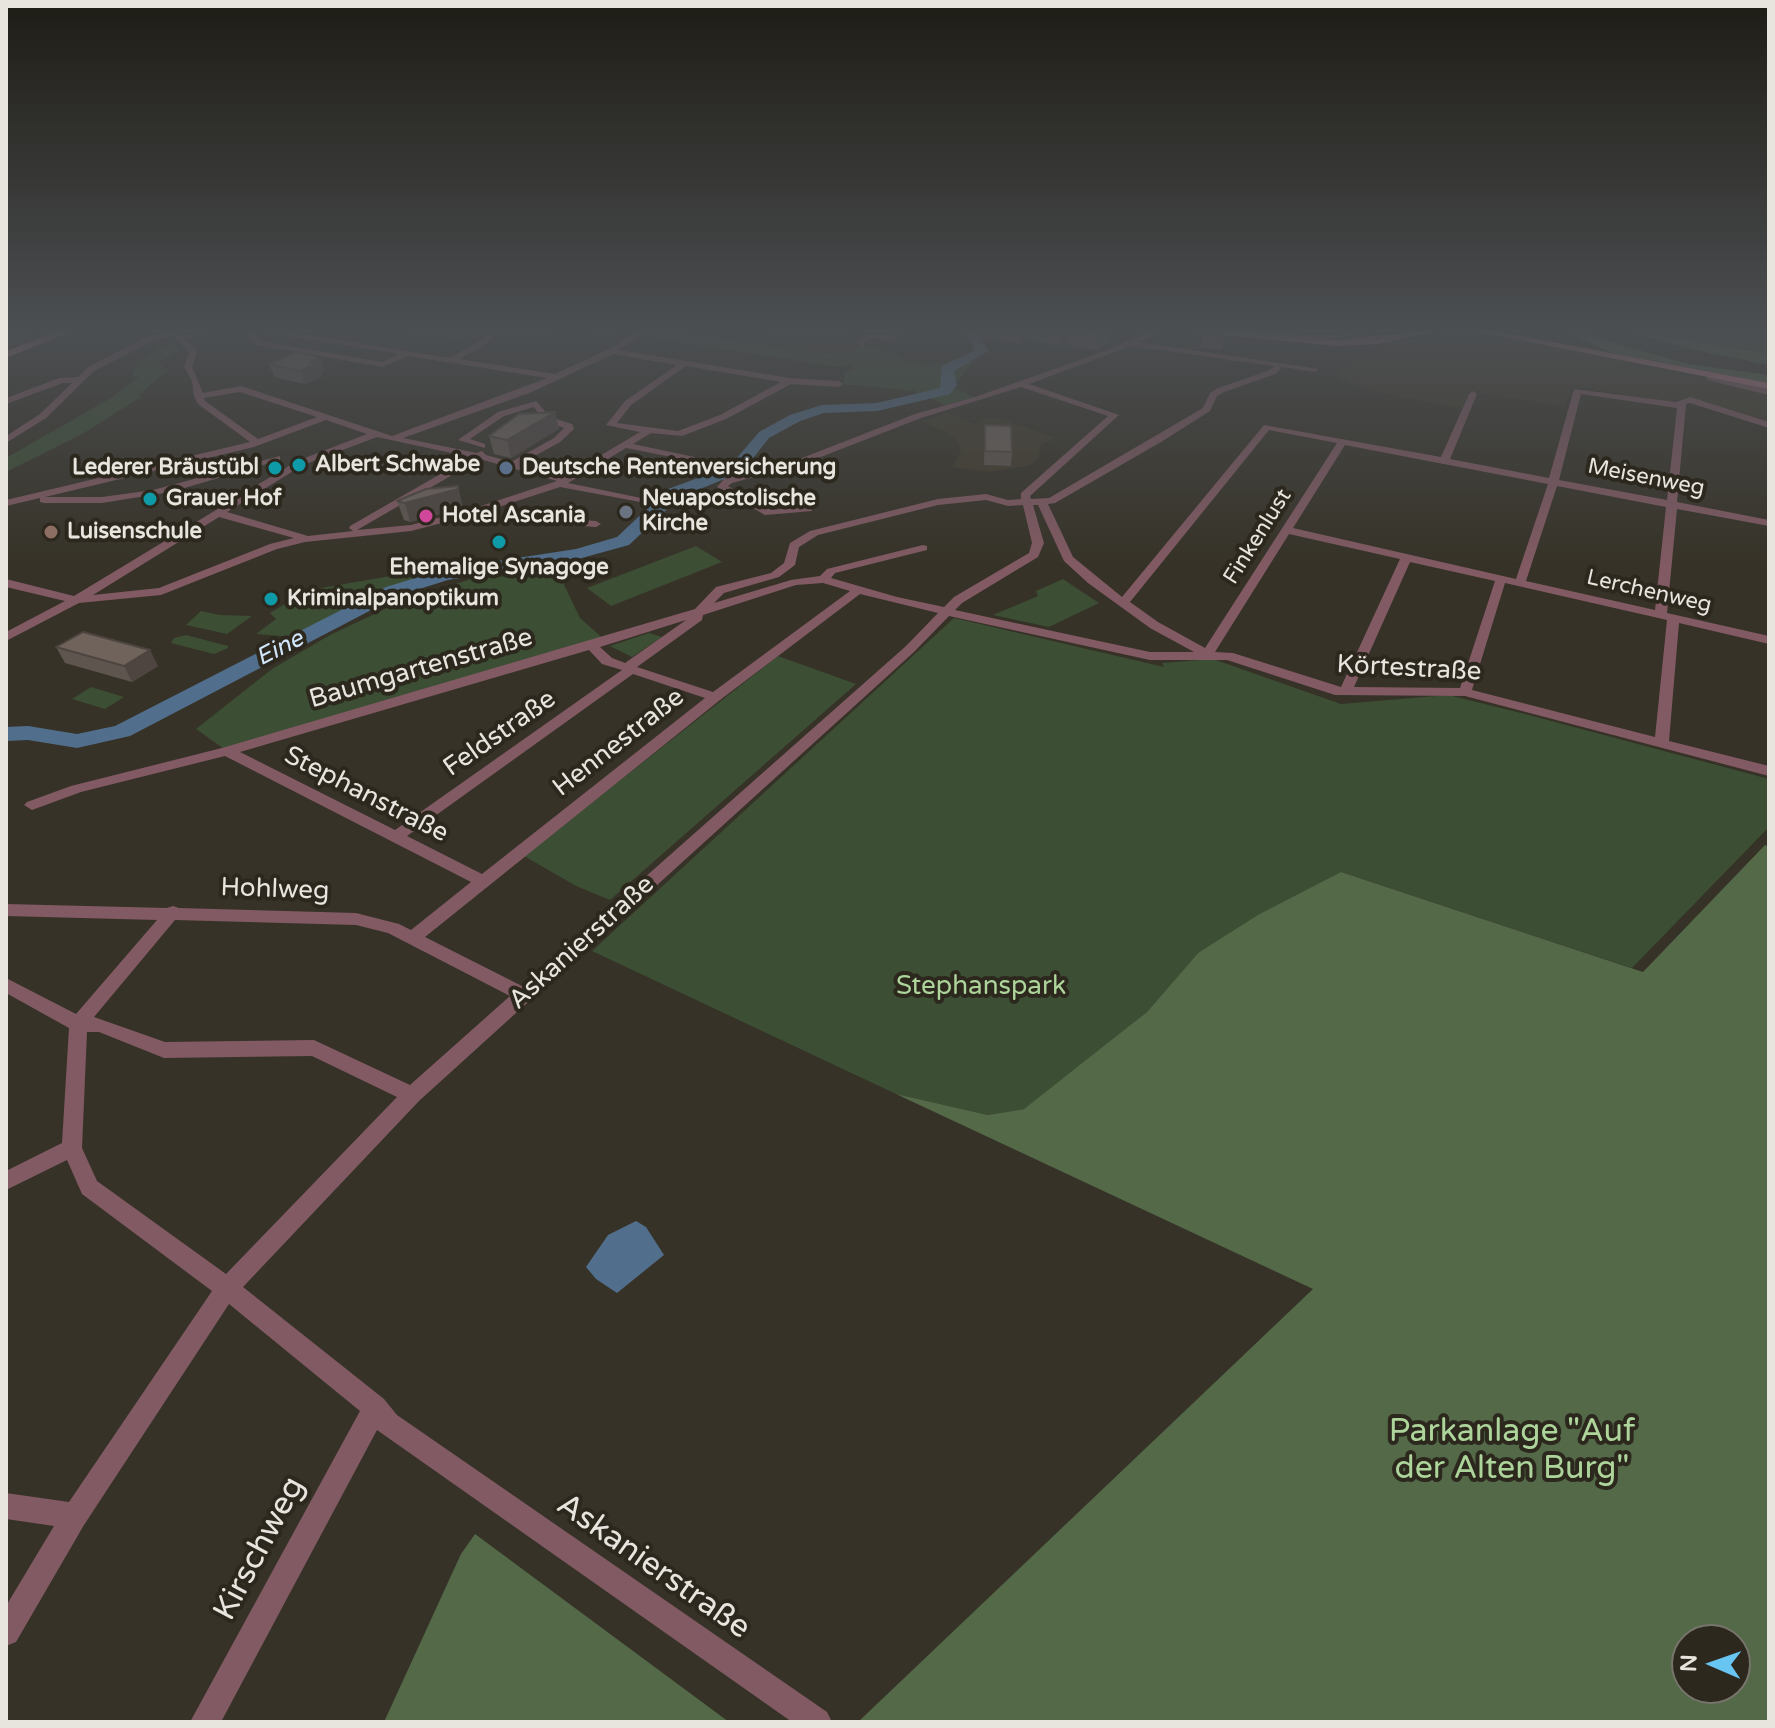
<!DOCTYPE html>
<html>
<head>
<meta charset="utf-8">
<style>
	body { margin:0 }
	#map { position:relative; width:1775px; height:1728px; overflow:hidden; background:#363227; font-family:"Varela Round",sans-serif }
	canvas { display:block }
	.frame { position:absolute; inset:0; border:8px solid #e7e5de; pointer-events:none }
	.north { position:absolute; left:1671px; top:1624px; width:80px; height:80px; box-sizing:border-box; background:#2c281e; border:2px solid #77746b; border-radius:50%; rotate:272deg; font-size:22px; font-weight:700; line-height:32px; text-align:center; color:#e7e5de }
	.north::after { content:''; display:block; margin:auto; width:28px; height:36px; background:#68c4f0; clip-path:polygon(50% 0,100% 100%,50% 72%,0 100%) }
</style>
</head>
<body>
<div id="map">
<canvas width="1775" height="1728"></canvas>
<div class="frame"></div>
<div class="north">N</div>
</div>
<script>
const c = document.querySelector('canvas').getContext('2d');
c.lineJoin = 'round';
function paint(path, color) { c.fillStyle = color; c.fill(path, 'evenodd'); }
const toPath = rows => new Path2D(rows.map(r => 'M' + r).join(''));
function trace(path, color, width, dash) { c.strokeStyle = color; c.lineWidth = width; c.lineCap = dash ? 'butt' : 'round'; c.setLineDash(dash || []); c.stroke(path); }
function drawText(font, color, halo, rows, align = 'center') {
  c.font = font + ' "Varela Round",sans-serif'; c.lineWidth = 8; c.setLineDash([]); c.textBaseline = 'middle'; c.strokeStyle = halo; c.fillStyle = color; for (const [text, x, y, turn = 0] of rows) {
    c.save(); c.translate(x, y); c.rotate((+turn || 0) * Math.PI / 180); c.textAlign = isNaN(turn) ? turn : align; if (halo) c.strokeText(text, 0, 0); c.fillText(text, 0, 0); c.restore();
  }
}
const built = toPath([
	[780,328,850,328,846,332,858,347,844,356,773,345,780,340,767,337],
	[1442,333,1482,333,1698,376,1769,395,1769,422,1687,398,1667,402,1572,386,1565,406,1469,392,1463,408,1383,394,1339,378,1335,371,1386,345],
	[947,413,975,424,991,418,1003,419,1054,438,1040,445,1039,458,1029,466,990,472,952,467,961,453,959,444,948,433,923,422]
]);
const green = toPath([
	[512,328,630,328,609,335,578,332,494,336,499,329],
	[1651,328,1769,328,1769,354,1665,336],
	[374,329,447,328,486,330,481,337,452,339],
	[658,330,844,356,861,345,891,352,909,363,942,364,957,359,974,362,952,387,974,397,945,405,914,391,843,384,845,372,856,369,851,365,836,367,642,336],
	[171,343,179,350,158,363,169,370,138,395,142,396,84,433,6,472,6,458,109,399,139,377,131,376,140,360],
	[696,546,722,562,611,606,587,588],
	[414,572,419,581,293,637,256,634,276,619,270,613,298,596,318,594,321,588],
	[558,572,580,618,606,641,227,751,196,729,272,669,330,635,404,600,471,579],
	[1063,579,1099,603,1049,627,993,615,1038,596,1036,591],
	[201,611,220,615,252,616,227,634,186,625],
	[954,618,1164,667,1162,663,1213,659,1341,704,1448,695,1525,714,1769,779,1769,827,1632,968,1341,872,1198,953,1147,1012,1064,1080,1024,1109,988,1115,896,1094,592,951],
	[649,633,662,637,632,657,610,646],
	[186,635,228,646,228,648,214,654,171,643,174,638],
	[778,656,856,684,610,900,576,886,524,856],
	[91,687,124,697,105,709,72,699]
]);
const forest = toPath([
	[1567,328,1584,328,1599,339,1689,364,1769,375,1769,383,1613,353,1568,334],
	[1615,328,1651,328,1665,336,1769,354,1769,365,1695,350],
	[1765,845,1769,847,1769,1722,858,1722,1313,1289,896,1094,988,1115,1024,1109,1147,1012,1198,953,1258,915,1341,872,1643,972],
	[1687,1640,1735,1640,1735,1688,1687,1688],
	[475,1534,729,1722,384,1722,461,1554]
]);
const water = toPath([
	[636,1221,646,1227,664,1255,617,1293,596,1279,586,1267,608,1235]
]);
const river = toPath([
	[962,328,975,328,989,351,954,371,957,385,950,394,877,411,824,413,800,421,769,438,742,472,680,497,629,545,578,559,448,580,400,595,130,736,77,748,28,740,6,741,6,727,28,726,77,734,115,726,386,587,445,569,576,549,617,537,668,489,730,466,759,432,790,415,822,405,877,403,940,388,942,366,975,350,962,328]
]);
const minor = toPath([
	[167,328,176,328,182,336,209,328,223,328,186,339,197,352,192,367,203,393,241,386,392,436,547,378,408,356,383,367,257,345,248,338,246,328,267,328,450,358,481,340,490,328,498,328,487,344,459,359,555,374,609,349,642,328,652,328,619,350,790,378,839,381,843,384,839,387,791,384,726,419,682,436,651,433,633,444,732,465,732,469,626,448,568,483,651,500,651,504,560,487,480,513,411,531,305,542,277,549,161,595,79,603,6,641,6,632,65,601,6,587,6,579,74,596,226,504,164,493,102,503,44,503,40,502,40,498,6,506,6,500,250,442,198,404,194,396,192,381,184,367,189,352,173,335,149,343,94,371,46,418,6,443,6,436,40,414,72,383,63,383,6,404,6,398,59,378,78,377,88,367,143,339,170,331,167,328],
	[256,331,399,354,382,362,262,341,256,337,256,331],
	[613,354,677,365,625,401,606,425,640,432,564,477,520,464,560,442,574,429,572,424,550,417,536,401,498,412,458,440,485,448,485,444,470,439,504,416,534,407,541,418,533,420,533,424,547,422,564,428,554,438,511,462,486,455,482,451,477,453,403,438,532,392,613,354],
	[686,366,781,382,720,415,678,431,617,423,631,405,686,366],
	[240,392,317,417,258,439,205,401,204,398,240,392],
	[326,420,367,434,297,461,234,499,174,491,280,460,280,456,153,490,102,497,45,497,254,447,326,420],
	[377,437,470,457,350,526,349,528,353,531,308,536,227,512,303,465,377,437],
	[480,459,557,481,472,509,411,525,357,530,480,459],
	[219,517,294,538,270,544,159,588,93,595,219,517],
	[893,328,907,330,891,340,870,338,863,342,865,345,861,347,854,342,869,334,889,335,897,331,893,328],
	[1158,328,1165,330,1139,342,1319,369,1315,372,1282,367,1276,374,1224,392,1217,396,1210,411,1161,442,1055,503,1048,504,1073,557,1122,597,1264,425,1441,457,1469,394,1473,391,1477,394,1450,459,1549,478,1574,389,1676,402,1690,397,1769,422,1769,428,1690,403,1686,404,1677,502,1769,520,1769,526,1677,509,1667,613,1769,636,1769,644,1679,623,1669,741,1769,766,1769,776,1465,696,1335,695,1227,660,1150,660,949,616,914,652,419,1101,243,1287,384,1399,397,1415,827,1712,832,1722,792,1722,377,1430,221,1722,190,1722,360,1411,229,1304,84,1525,16,1642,6,1646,6,1606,54,1526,6,1519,6,1493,69,1502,212,1291,82,1194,67,1160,6,1190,6,1171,62,1143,69,1028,6,993,6,978,76,1014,157,920,6,916,6,904,167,908,173,906,179,908,356,913,399,924,411,930,471,882,225,756,81,792,32,810,24,805,27,802,71,786,222,748,695,609,716,587,771,573,784,563,790,543,810,531,938,499,986,494,1008,500,1021,499,1021,493,1108,416,1021,387,921,418,808,462,732,483,728,486,771,510,808,506,812,507,812,511,765,515,717,487,724,479,802,458,915,414,975,397,1102,352,1158,328],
	[1131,346,1274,366,1270,370,1218,388,1210,393,1203,408,1049,498,1031,499,1030,496,1119,415,1029,384,1131,346],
	[1581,394,1677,408,1667,500,1559,480,1581,394],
	[1269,430,1337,443,1205,648,1158,622,1130,602,1269,430],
	[1345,445,1548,484,1516,579,1293,528,1345,445],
	[1557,486,1666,507,1655,610,1526,581,1557,486],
	[986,500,1008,506,1023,505,1032,543,1029,553,954,597,944,607,897,597,831,578,835,573,927,550,927,546,923,545,827,569,820,576,791,580,714,603,724,593,779,577,795,565,799,547,818,535,938,505,986,500],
	[1033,505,1038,505,1064,561,1088,583,1150,628,1194,652,1150,652,955,610,962,603,1038,557,1044,543,1033,505],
	[1289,534,1400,559,1341,687,1233,653,1215,652,1289,534],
	[1410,562,1495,581,1460,688,1354,687,1410,562],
	[823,583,850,591,713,692,637,667,702,620,703,615,796,585,823,583],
	[1505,583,1667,620,1655,737,1472,690,1505,583],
	[860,594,938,613,906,646,522,986,425,937,720,700,860,594],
	[686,620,625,663,612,658,600,647,686,620],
	[589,650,602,664,622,670,395,830,240,752,589,650],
	[633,674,705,698,482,874,407,836,633,674],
	[175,920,356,925,388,933,510,996,410,1085,314,1040,165,1042,94,1017,175,920],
	[87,1032,99,1032,164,1058,312,1056,397,1097,226,1274,97,1181,82,1148,87,1032],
	[1371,328,1391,328,1334,339,1218,334,1214,332,1218,330,1334,335,1371,328],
	[1710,372,1714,376,1769,389,1769,395,1707,380,1706,375,1710,372],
	[513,511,528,516,596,521,601,524,596,527,527,522,509,516,508,514,513,511]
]);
const primary = toPath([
	[65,328,80,328,6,358,6,351,65,328],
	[1148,328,1193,328,1337,340,1451,328,1378,344,1337,346,1148,328],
	[1457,328,1479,328,1769,383,1769,389,1457,328]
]);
const wall = toPath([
	[462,328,486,328,485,330,463,331],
	[981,328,1074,328,1074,330,1112,329,1110,341,1097,351,1068,345,1069,339,1059,346,1025,339,1020,343,980,338],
	[1202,336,1224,336,1222,349,1200,348],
	[269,364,325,370,322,371,323,376,305,384,274,377],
	[985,425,1012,452,1011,466,984,465],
	[559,429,511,458,494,454,489,436],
	[397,501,463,508,410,522,404,520],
	[56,647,158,666,132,682,65,663]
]);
const shadedWall = toPath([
	[15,328,26,328,31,338,6,348,6,332],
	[1024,328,1025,328,1025,339,1020,343,1020,331],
	[1069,328,1074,328,1074,334,1069,333,1069,339,1059,346,1060,334],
	[1112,329,1110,341,1097,351,1098,339],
	[321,357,325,370,322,371,323,376,305,384,300,371,310,362],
	[555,412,559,429,511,458,507,440],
	[458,486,463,508,410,522,405,503],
	[150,650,158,666,132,682,124,666]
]);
const building = toPath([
	[1000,328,1024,328,1020,331,1000,328],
	[1030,328,1069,328,1060,334,1030,328],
	[1077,328,1106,328,1112,329,1098,339,1069,333,1077,328],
	[1213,329,1223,330,1224,336,1202,336,1213,329],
	[297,352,321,357,310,362,319,363,300,371,269,364,297,352],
	[555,412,507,440,489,436,519,414,555,412],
	[985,425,1011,426,1012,452,985,451,985,425],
	[458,486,458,489,405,503,397,501,426,489,458,486],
	[83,632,150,650,124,666,56,647,83,632]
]);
const markers = [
	[299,465,8,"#0f9aa8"],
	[275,468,8,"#0f9aa8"],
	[506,468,8,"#5c6f8a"],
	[150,499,8,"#0f9aa8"],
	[626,512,8,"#6b7280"],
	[426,516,8,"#d1479c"],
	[51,532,8,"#8d6e63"],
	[499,542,8,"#0f9aa8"],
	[271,599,8,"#0f9aa8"]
];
const farPoinames = [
	["Albert Schwabe",315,465],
	["Lederer Bräustübl",259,468,"right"],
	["Deutsche Rentenversicherung",522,468],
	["Grauer Hof",166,499],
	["Neuapostolische",642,499],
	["Kirche",642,524],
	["Hotel Ascania",442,516],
	["Luisenschule",67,532],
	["Ehemalige Synagoge",499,568,"center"],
	["Kriminalpanoptikum",287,599]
];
const farStreetnames = [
	["Meisenweg",1646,478,11],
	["Finkenlust",1258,537,-58],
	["Lerchenweg",1649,592,13]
];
const farWaternames = [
	["Eine",280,649,-27]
];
const streetNames = [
	["Baumgartenstraße",421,669,-16],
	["Körtestraße",1409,669,3],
	["Feldstraße",500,734,-35],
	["Hennestraße",619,743,-38],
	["Stephanstraße",366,795,27],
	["Hohlweg",275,890,2],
	["Askanierstraße",582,943,-42]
];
const parkNames = [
	["Stephanspark",981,987]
];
const nearParknames = [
	["Parkanlage \"Auf",1512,1433],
	["der Alten Burg\"",1512,1470]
];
const nearStreetnames = [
	["Kirschweg",260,1549,-62],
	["Askanierstraße",653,1567,35]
];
paint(built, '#3f3928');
paint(green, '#3c4e33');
paint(forest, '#536948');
paint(water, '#516f8d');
paint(river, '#516f8d');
paint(minor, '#825a63');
paint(primary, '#cf7f92');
paint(wall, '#5f554f');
paint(shadedWall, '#4e4540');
paint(building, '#6f635c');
trace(building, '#4e4540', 2);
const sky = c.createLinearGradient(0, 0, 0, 570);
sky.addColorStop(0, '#1e1c15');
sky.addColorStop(0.58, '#4c4f52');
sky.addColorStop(1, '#4c4f5200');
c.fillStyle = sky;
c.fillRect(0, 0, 1775, 570);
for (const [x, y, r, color] of markers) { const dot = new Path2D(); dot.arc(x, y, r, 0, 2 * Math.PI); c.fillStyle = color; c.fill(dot); trace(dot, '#2c281e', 3); }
drawText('bold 22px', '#e7e5de', '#2c281e', farPoinames, 'left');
drawText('22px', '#e7e5de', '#2c281e', farStreetnames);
drawText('italic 24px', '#d2e7fb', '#2c281e', farWaternames);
drawText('26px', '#e7e5de', '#2c281e', streetNames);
drawText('26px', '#add49a', '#2c281e', parkNames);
drawText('32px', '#add49a', '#2c281e', nearParknames);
drawText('32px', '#e7e5de', '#2c281e', nearStreetnames);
</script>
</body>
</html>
